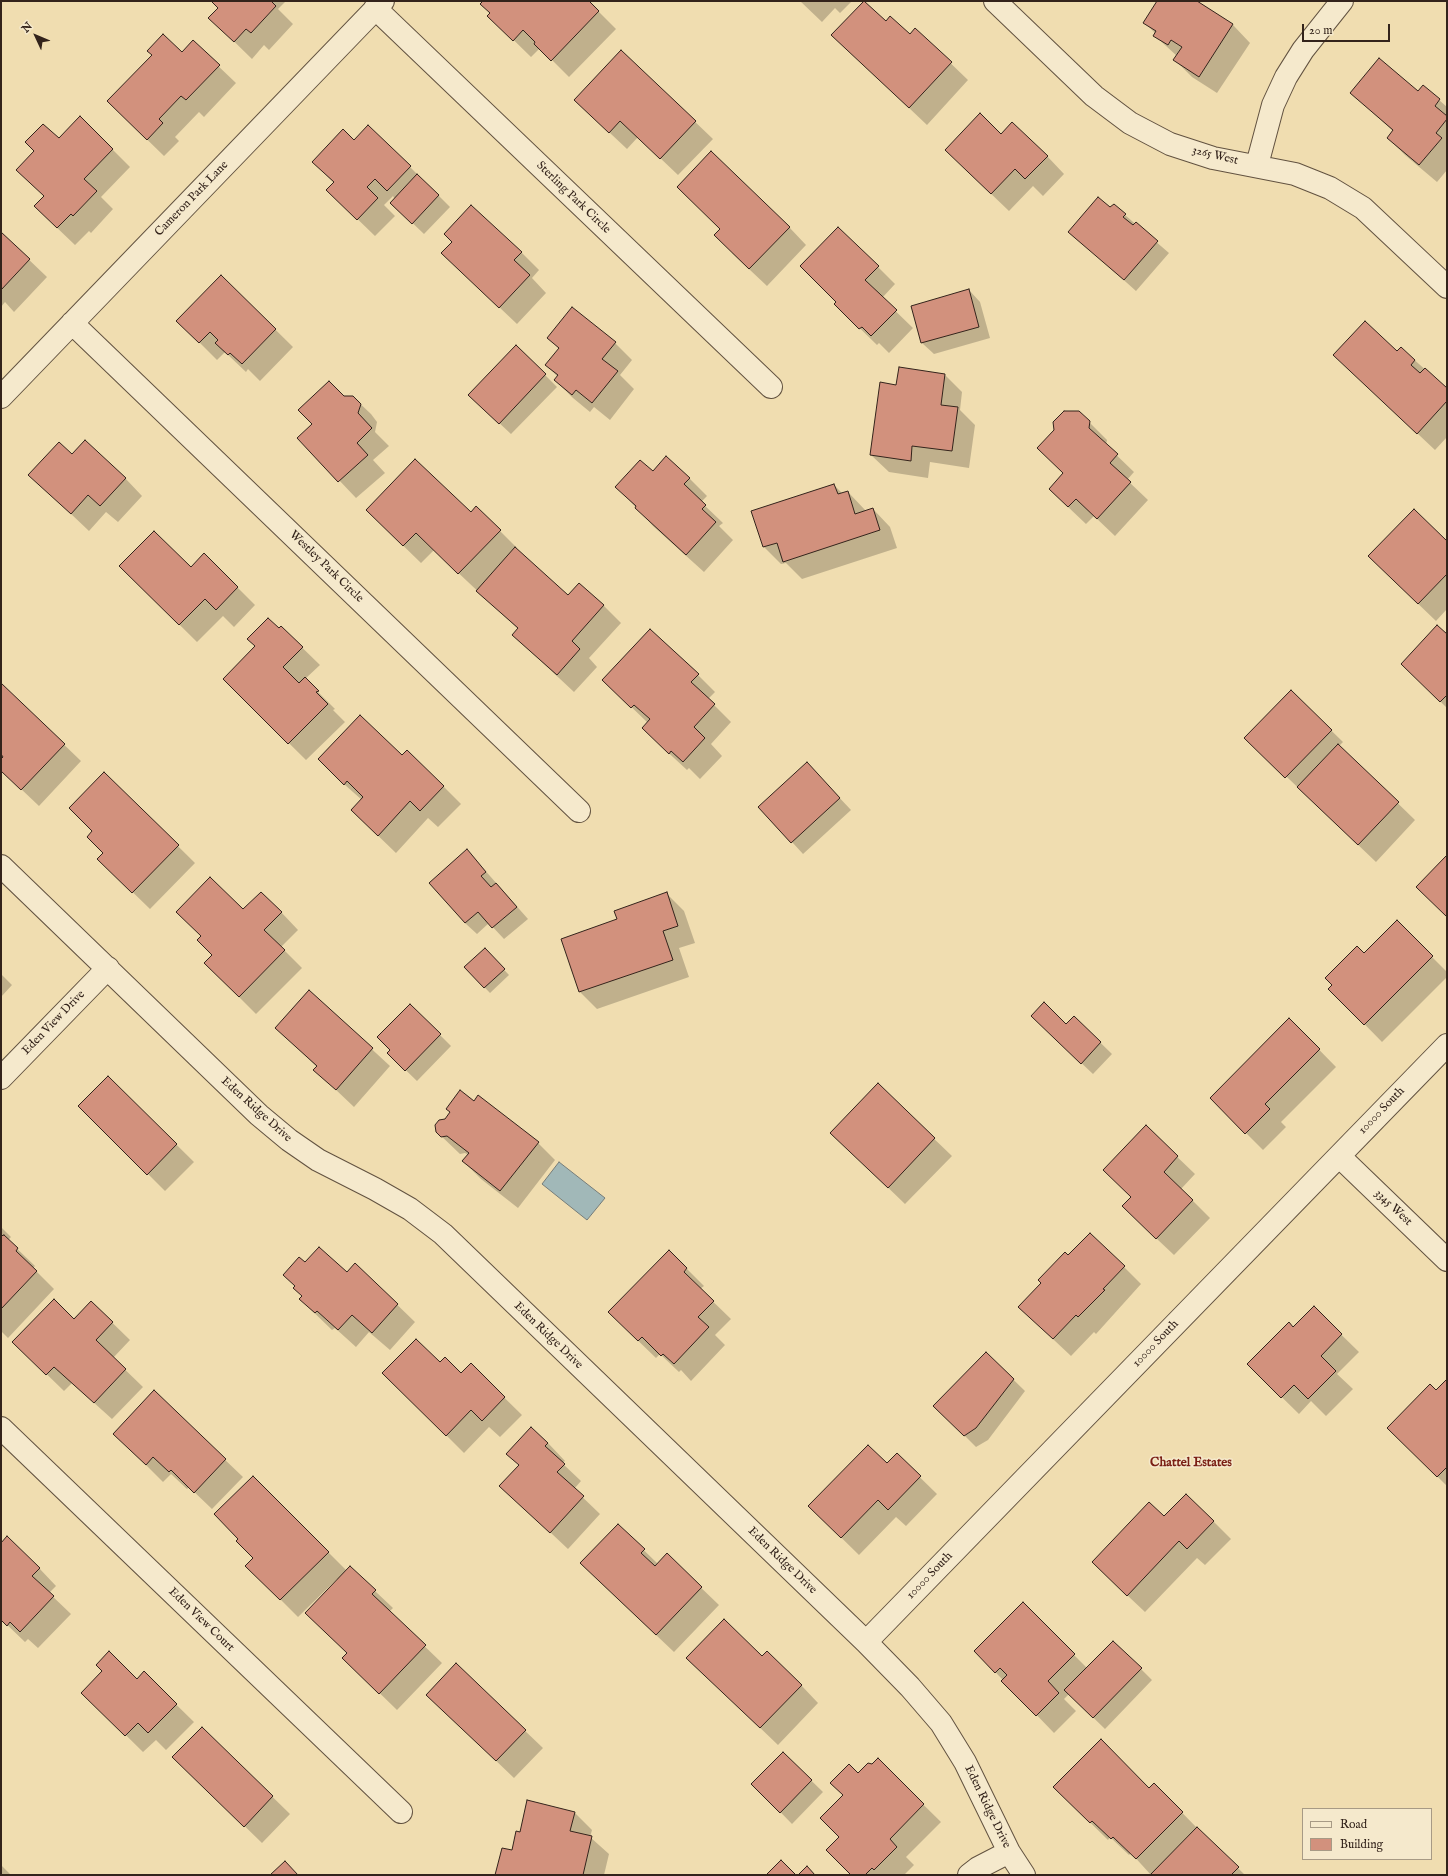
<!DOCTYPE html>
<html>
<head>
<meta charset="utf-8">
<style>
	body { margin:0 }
	#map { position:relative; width:1448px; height:1876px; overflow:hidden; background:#f0ddb0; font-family:"IM FELL English",serif }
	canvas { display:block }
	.frame { position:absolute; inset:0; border:2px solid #33231b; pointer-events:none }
	.legend { position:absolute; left:1302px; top:1808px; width:130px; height:52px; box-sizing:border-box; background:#f5e9cc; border:1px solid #a79a85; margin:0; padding:5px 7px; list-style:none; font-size:12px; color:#33231b }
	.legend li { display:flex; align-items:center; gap:8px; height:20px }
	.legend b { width:20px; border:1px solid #a79a85 }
	.north { position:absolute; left:16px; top:16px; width:40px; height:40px; -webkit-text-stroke:3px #f5e9cc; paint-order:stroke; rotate:314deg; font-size:11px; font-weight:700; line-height:16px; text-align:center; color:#33231b }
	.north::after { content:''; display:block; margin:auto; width:14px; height:18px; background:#33231b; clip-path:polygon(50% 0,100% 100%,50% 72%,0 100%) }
	.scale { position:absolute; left:1302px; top:24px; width:88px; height:18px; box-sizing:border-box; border:2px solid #33231b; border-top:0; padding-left:5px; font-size:12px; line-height:14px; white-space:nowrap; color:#33231b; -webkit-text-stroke:3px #f5e9cc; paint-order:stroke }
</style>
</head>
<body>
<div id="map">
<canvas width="1448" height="1876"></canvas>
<div class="frame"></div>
<ul class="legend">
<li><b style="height:5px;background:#f5e9cc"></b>Road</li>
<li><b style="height:11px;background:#d2917d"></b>Building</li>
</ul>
<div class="north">N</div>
<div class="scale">20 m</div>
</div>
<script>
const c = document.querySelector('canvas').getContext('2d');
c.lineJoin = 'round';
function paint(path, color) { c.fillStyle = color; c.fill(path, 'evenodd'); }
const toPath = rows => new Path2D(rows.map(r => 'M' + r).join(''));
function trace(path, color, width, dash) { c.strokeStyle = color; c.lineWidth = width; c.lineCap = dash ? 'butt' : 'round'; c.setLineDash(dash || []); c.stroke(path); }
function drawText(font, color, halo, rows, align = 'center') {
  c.font = font + ' "IM FELL English",serif'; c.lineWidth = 3; c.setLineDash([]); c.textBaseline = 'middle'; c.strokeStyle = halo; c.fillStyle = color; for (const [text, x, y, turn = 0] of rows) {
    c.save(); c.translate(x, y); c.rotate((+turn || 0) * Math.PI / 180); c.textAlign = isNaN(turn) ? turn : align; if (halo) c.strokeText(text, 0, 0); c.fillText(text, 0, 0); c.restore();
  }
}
const water = toPath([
	[559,1162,605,1198,587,1220,542,1184,559,1162]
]);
const shadow = toPath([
	[211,1,286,1,278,9,293,24,269,50,264,45,252,59,210,18,219,9],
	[485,1,588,1,616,29,569,77,540,48,531,57,489,16,491,14],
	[800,1,852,1,840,13,835,8,822,22],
	[1158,1,1195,1,1233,25,1250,43,1217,93,1192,77,1175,60,1177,56,1154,35,1155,33,1144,22],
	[886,22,910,35,915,29,968,80,927,125,832,35],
	[193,42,236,83,204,117,199,112,175,137,179,141,164,156,125,118],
	[621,51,713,139,678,175,638,137,627,149,593,117],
	[1351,93,1418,93,1439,100,1447,107,1447,170,1437,182,1405,155,1388,138,1393,131],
	[1001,135,1047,156,1064,174,1043,196,1033,186,1009,211,963,167],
	[59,140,112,149,130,167,101,197,113,209,91,233,89,231,75,245,53,224,45,197],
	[313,162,410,167,450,207,424,234,403,214,393,196,384,205,395,216,375,236,345,207,334,183],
	[1110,209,1125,215,1169,253,1136,291,1070,232],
	[789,227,806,245,767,286,732,253],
	[1,233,47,277,14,312,5,302,1,307],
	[521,252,539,270,532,278,546,293,517,324,442,253],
	[878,267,895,284,882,298,913,328,889,353,879,343,877,345,835,304],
	[221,276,293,347,260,381,248,369,246,372,225,352,217,360,195,338],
	[969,290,980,302,990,338,934,354,922,343,912,307],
	[572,309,615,343,632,360,620,375,634,389,610,420,594,407,590,412,573,398,555,380,558,377,546,365,559,349,549,338],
	[516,346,557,387,511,434,481,406],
	[1401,348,1447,389,1447,437,1435,450,1352,372,1397,352],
	[945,375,962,392,960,410,975,425,969,468,930,462,928,478,889,472,871,455,897,386],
	[344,397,353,397,371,414,377,422,375,432,389,446,373,460,385,473,356,498,299,438],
	[1089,422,1107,440,1106,445,1134,472,1127,480,1148,500,1115,536,1094,516,1086,524,1067,506,1064,473],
	[72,455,125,478,142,496,118,522,106,512,89,531,30,475],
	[653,472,689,478,707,496,701,502,723,523,719,526,733,540,704,572,653,526,617,487],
	[834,485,843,494,848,492,866,511,873,509,890,527,897,548,802,579,786,563,781,564,764,547],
	[471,514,500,531,517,548,516,549,568,596,603,605,621,623,589,658,597,667,574,692,513,635,518,629,434,550,421,563,384,527],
	[1447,542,1447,609,1436,621,1387,574],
	[204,554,255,605,234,627,223,616,197,642,120,566,191,568],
	[281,627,320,665,305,679,335,709,333,710,345,722,306,760,224,679,256,646],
	[1447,636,1447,708,1402,664],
	[698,675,715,692,708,699,731,722,711,744,722,756,700,779,689,768,687,770,660,745,648,723,621,697],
	[1,684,81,761,39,806,1,770,1,760,4,757,1,754],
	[1291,691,1343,742,1339,746,1415,820,1376,862,1246,738],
	[403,757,443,786,461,804,438,827,428,818,396,853,369,827,362,800,336,777],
	[104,773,195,863,150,909,116,876,93,831],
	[818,775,851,810,803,854,760,807],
	[467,850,528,919,504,939,489,923,477,934,465,923],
	[666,893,684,911,695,943,679,948,689,977,597,1009,580,992,562,939,618,920],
	[243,910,281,912,298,930,281,947,302,968,256,1014,222,980],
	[1397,922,1447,972,1447,977,1382,1042,1330,989],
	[490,955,509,975,490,993,465,967],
	[1,974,12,985,1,997],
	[309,991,390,1066,354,1107,315,1070,317,1067,276,1028],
	[410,1005,451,1046,417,1081,388,1053,391,1050],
	[1074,1017,1112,1054,1093,1074,1044,1028,1066,1025],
	[1289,1019,1336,1067,1281,1122,1286,1127,1263,1150,1211,1098],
	[108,1077,194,1162,165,1191,80,1106],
	[878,1085,952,1156,905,1204,849,1150],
	[474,1102,538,1143,555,1160,518,1208,481,1179,463,1161,468,1155,465,1153,460,1154,437,1132,446,1120],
	[1146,1127,1195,1174,1181,1189,1210,1218,1174,1255,1140,1223,1132,1197],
	[1,1227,11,1237,8,1240,35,1266,33,1268,54,1289,8,1338,1,1331],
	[355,1264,415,1322,390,1350,369,1332,356,1347,335,1328,332,1330,300,1299,347,1273],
	[1124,1267,1141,1284,1096,1334,1094,1332,1071,1356,1037,1324],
	[687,1269,704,1286,700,1289,731,1319,715,1335,725,1345,691,1381,681,1370,679,1372,660,1354,656,1358,627,1330],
	[91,1302,130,1340,113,1358,143,1387,112,1419,72,1383,64,1391,31,1359],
	[1314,1308,1359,1352,1337,1374,1353,1389,1326,1416,1311,1401,1299,1414,1248,1364,1293,1328],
	[986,1353,1025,1391,988,1440,976,1447,935,1406],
	[440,1364,461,1374,471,1365,522,1415,500,1437,489,1427,464,1453,384,1373],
	[1447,1380,1447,1486,1388,1428,1436,1392],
	[154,1392,243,1477,212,1509,189,1487,187,1489,171,1474,163,1482,132,1451],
	[548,1443,565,1461,562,1463,581,1481,574,1489,600,1514,568,1549,501,1486],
	[897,1455,937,1494,906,1526,896,1517,859,1555,809,1506,887,1465],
	[253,1477,347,1571,350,1567,375,1591,393,1608,389,1612,442,1663,397,1710,361,1675,348,1654,306,1613,338,1580,337,1579,298,1617,247,1566,254,1558],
	[1164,1518,1213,1521,1231,1539,1205,1565,1197,1558,1145,1612,1110,1579],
	[618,1525,658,1564,667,1555,719,1605,674,1652,599,1581],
	[1,1544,39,1568,56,1586,49,1593,71,1614,38,1648,28,1639,25,1642,1,1619],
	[1023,1604,1087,1668,1141,1669,1152,1680,1105,1729,1069,1694,1064,1699,1076,1711,1054,1733,975,1651],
	[762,1657,801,1685,818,1703,778,1745,705,1675],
	[456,1665,543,1748,514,1778,445,1712],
	[144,1673,194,1722,166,1750,156,1740,143,1752,83,1693,137,1680],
	[202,1728,290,1814,262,1843,191,1774],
	[783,1753,823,1792,792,1824,753,1784],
	[878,1760,941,1822,906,1857,914,1865,904,1875,852,1875,840,1837,844,1795,858,1775],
	[1154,1784,1199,1830,1245,1875,1151,1875,1131,1853,1129,1855,1110,1837,1108,1840,1054,1787,1149,1789],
	[575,1813,592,1830,590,1837,609,1854,604,1875,496,1875,512,1852,520,1833],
	[1,1865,11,1875,1,1875]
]);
const building = toPath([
	[211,1,271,1,276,6,251,33,246,29,234,42,208,18,218,8,211,1],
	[483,1,589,1,599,11,551,61,534,44,535,42,523,30,513,41,487,16,490,13,480,4,483,1],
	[864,1,886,21,890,16,910,34,915,28,952,62,909,108,831,35,864,1],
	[1157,1,1197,1,1233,24,1199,77,1173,60,1182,47,1171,40,1168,45,1153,36,1156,31,1143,23,1157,1],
	[163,34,182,52,193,40,220,65,186,100,181,96,159,119,163,123,147,140,107,101,152,55,147,51,163,34],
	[621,50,696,121,660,159,620,121,609,133,574,100,621,50],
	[1379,58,1418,91,1423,85,1440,99,1435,106,1447,116,1447,119,1436,133,1442,138,1419,165,1387,138,1393,130,1350,93,1379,58],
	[980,113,1001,134,1012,122,1048,156,1025,179,1015,169,991,194,945,150,980,113],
	[80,116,113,149,84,179,97,191,73,216,71,214,57,228,34,206,44,196,16,170,34,151,25,142,43,124,59,138,80,116],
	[368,125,411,166,387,191,375,179,367,187,378,198,357,220,326,190,334,182,312,162,343,129,354,140,368,125],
	[711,151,790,227,749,269,714,235,720,229,677,187,711,151],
	[417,174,439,195,412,224,390,203,417,174],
	[1098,197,1110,207,1114,204,1126,214,1123,217,1133,225,1136,222,1158,241,1124,280,1068,232,1098,197],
	[471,205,522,252,514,260,530,275,499,308,441,253,452,242,444,234,471,205],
	[838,227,879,266,865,280,897,310,871,336,862,327,859,329,834,304,836,302,800,266,838,227],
	[1,232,30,259,1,290,1,232],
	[221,275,276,329,242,364,230,353,228,355,215,343,218,340,210,332,199,343,176,321,221,275],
	[969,289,979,327,921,343,911,306,969,289],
	[572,307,616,342,602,359,618,371,592,403,576,390,572,395,554,380,558,375,545,365,559,348,547,338,572,307],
	[1365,321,1397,351,1401,347,1415,360,1411,365,1420,373,1425,368,1447,388,1447,401,1417,434,1333,355,1365,321],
	[516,345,546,374,499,424,468,395,516,345],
	[899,367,945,374,941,405,958,407,952,451,912,446,911,461,870,455,880,382,896,385,899,367],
	[329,381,344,396,353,396,361,404,358,413,372,428,357,443,368,455,338,482,297,438,312,424,298,410,329,381],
	[1064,411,1079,411,1090,421,1089,428,1118,454,1110,463,1131,482,1097,519,1076,499,1068,507,1049,489,1063,473,1037,448,1054,430,1053,422,1064,411],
	[85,440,126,478,100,506,88,495,71,514,28,475,59,442,72,454,85,440],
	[666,456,690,478,684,484,706,505,702,509,716,522,686,555,635,508,636,506,615,487,640,460,653,471,666,456],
	[415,459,471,512,476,506,501,530,458,574,416,533,403,546,366,510,415,459],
	[834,484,838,494,848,491,855,514,873,508,880,530,783,562,777,543,763,547,751,511,834,484],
	[1414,509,1447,541,1447,574,1418,604,1368,556,1414,509],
	[154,531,191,567,204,553,238,587,216,610,205,599,179,625,119,566,154,531],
	[515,547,568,595,579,583,604,605,572,641,580,649,557,675,512,635,518,628,476,591,515,547],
	[268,618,279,628,281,626,303,647,283,667,299,683,305,677,319,691,316,692,328,704,288,744,223,679,255,646,247,639,268,618],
	[1437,625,1447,634,1447,695,1440,702,1401,664,1437,625],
	[650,629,699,674,691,682,715,704,694,727,705,738,683,762,671,751,669,754,642,728,650,719,634,705,631,708,602,680,650,629],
	[1,683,65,744,21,790,1,771,1,759,3,757,1,754,1,683],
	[1291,690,1332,730,1285,778,1244,738,1291,690],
	[360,715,402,755,407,750,444,786,420,811,410,801,378,836,351,810,363,797,347,781,344,785,318,759,360,715],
	[1338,744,1399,802,1358,845,1297,787,1338,744],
	[807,762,840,798,791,843,758,807,807,762],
	[104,772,179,845,132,893,97,859,103,853,87,837,92,831,69,808,104,772],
	[467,849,486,872,481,876,491,887,496,883,517,907,492,928,478,912,465,923,429,883,467,849],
	[1447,855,1447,917,1416,887,1447,855],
	[210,877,243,909,261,892,282,912,264,930,285,950,239,997,204,963,212,955,197,940,201,936,176,912,210,877],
	[667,892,678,926,663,931,673,960,579,992,561,939,617,919,614,911,667,892],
	[1397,920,1433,956,1364,1025,1328,989,1332,985,1325,978,1357,946,1364,953,1397,920],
	[485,948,505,969,484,988,464,967,485,948],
	[309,990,373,1048,336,1090,313,1070,317,1066,275,1028,309,990],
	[1044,1002,1066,1024,1074,1016,1101,1042,1081,1064,1031,1016,1044,1002],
	[410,1004,441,1034,405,1071,387,1053,390,1050,377,1037,410,1004],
	[1289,1018,1320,1049,1265,1104,1270,1109,1245,1134,1210,1098,1289,1018],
	[108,1076,177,1144,147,1175,78,1106,108,1076],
	[878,1083,935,1138,888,1188,830,1133,878,1083],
	[460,1090,474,1101,478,1095,539,1142,500,1191,462,1161,469,1153,447,1136,441,1137,436,1132,435,1125,439,1120,445,1119,450,1112,446,1109,460,1090],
	[1146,1125,1178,1156,1164,1172,1193,1200,1156,1239,1122,1206,1131,1197,1103,1170,1146,1125],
	[1090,1233,1125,1266,1103,1289,1105,1290,1078,1317,1076,1315,1053,1339,1018,1307,1041,1283,1038,1280,1065,1252,1068,1255,1090,1233],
	[4,1235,18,1248,16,1251,37,1271,1,1309,1,1236,4,1235],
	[319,1247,347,1272,355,1263,398,1304,372,1333,352,1315,338,1330,317,1311,315,1313,299,1299,302,1296,293,1288,295,1286,283,1275,299,1257,305,1262,319,1247],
	[669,1250,687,1268,684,1272,714,1301,698,1317,709,1327,674,1364,663,1354,661,1356,642,1337,638,1341,608,1312,669,1250],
	[54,1299,74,1319,91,1301,113,1322,96,1340,126,1369,94,1403,54,1367,46,1375,12,1342,54,1299],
	[1314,1306,1342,1334,1321,1356,1336,1371,1308,1399,1294,1385,1281,1398,1247,1364,1289,1322,1293,1327,1314,1306],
	[416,1339,440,1362,445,1357,461,1373,471,1363,505,1397,482,1421,471,1410,446,1436,382,1373,416,1339],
	[986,1352,1014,1379,976,1428,964,1436,933,1406,986,1352],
	[1447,1379,1447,1467,1437,1477,1387,1428,1430,1384,1436,1390,1447,1379],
	[154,1390,226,1459,194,1493,171,1470,169,1472,153,1457,146,1465,113,1434,154,1390],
	[531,1427,548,1443,545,1446,565,1464,557,1472,584,1496,550,1533,499,1486,519,1465,506,1454,531,1427],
	[868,1445,887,1463,897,1453,921,1476,888,1510,878,1500,841,1538,808,1506,868,1445],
	[253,1476,329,1552,280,1600,245,1566,253,1558,236,1541,238,1539,214,1514,253,1476],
	[1186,1494,1214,1521,1187,1549,1179,1541,1127,1596,1092,1562,1149,1502,1164,1516,1186,1494],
	[618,1524,645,1549,641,1553,655,1566,667,1553,702,1587,656,1635,580,1563,618,1524],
	[7,1536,40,1568,32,1576,54,1596,20,1632,10,1622,7,1626,1,1620,1,1543,7,1536],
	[350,1566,376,1590,372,1594,426,1645,379,1694,342,1658,347,1653,305,1613,350,1566],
	[1023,1602,1075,1654,1048,1681,1059,1693,1036,1716,1001,1681,1007,1675,1000,1668,995,1673,974,1651,1023,1602],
	[724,1619,762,1656,767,1651,802,1685,760,1728,686,1658,724,1619],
	[1113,1641,1142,1668,1093,1718,1064,1690,1113,1641],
	[109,1651,137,1679,144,1671,177,1704,148,1733,138,1723,125,1736,81,1693,102,1671,96,1665,109,1651],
	[456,1663,526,1730,496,1761,426,1695,456,1663],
	[202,1727,273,1796,244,1827,172,1757,202,1727],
	[1101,1739,1149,1788,1154,1783,1183,1812,1136,1859,1113,1837,1111,1839,1092,1821,1090,1823,1053,1787,1101,1739],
	[783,1752,812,1780,780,1813,751,1784,783,1752],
	[878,1758,924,1804,890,1839,897,1847,874,1870,872,1868,865,1875,851,1875,826,1850,839,1837,820,1818,843,1795,830,1783,849,1764,858,1773,868,1763,872,1764,878,1758],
	[527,1800,575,1812,570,1831,592,1836,583,1875,495,1875,502,1848,512,1850,516,1831,520,1832,527,1800],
	[1197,1827,1239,1867,1231,1875,1150,1875,1197,1827],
	[781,1860,796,1875,766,1875,781,1860],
	[285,1861,298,1875,270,1875,285,1861],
	[807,1866,815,1875,798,1875,807,1866]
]);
const street = toPath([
	[995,1,1094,96,1130,123,1170,144,1213,158,1295,174,1330,188,1363,208,1447,287],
	[375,8,771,387],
	[1257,165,1273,105,1286,77,1303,50,1342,1],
	[72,323,579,811],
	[1,397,383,1],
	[1,866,259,1115,289,1140,318,1160,375,1189,410,1209,443,1234,866,1642,910,1687,941,1723,965,1762,1009,1852,1024,1875],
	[1,1078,108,968],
	[1339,1156,1447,1260],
	[1,1428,401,1812],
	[866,1642,1447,1045],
	[969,1875,978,1868,1009,1852]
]);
const streetNames = [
	["3265 West",1215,156,14],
	["Sterling Park Circle",573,198,44],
	["Cameron Park Lane",192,199,-46],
	["Westley Park Circle",326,567,44],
	["Eden View Drive",54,1023,-46],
	["Eden Ridge Drive",256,1110,42],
	["10000 South",1382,1111,-46],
	["3345 West",1393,1208,44],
	["Eden Ridge Drive",548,1336,44],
	["10000 South",1156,1344,-46],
	["Eden Ridge Drive",782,1561,44],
	["10000 South",930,1576,-46],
	["Eden View Court",201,1620,44],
	["Eden Ridge Drive",987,1807,64]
];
const neighbourhoodNames = [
	["Chattel Estates",1191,1463]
];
paint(water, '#a1b8b8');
trace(water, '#757c79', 1);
paint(shadow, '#0003');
paint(building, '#d2917d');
trace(building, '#33231b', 1);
trace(street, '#625240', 24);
trace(street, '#f5e9cc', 22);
drawText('12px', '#33231b', '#f5e9cc', streetNames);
drawText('bold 13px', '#7a1f14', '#f5e9cc', neighbourhoodNames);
</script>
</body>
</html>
